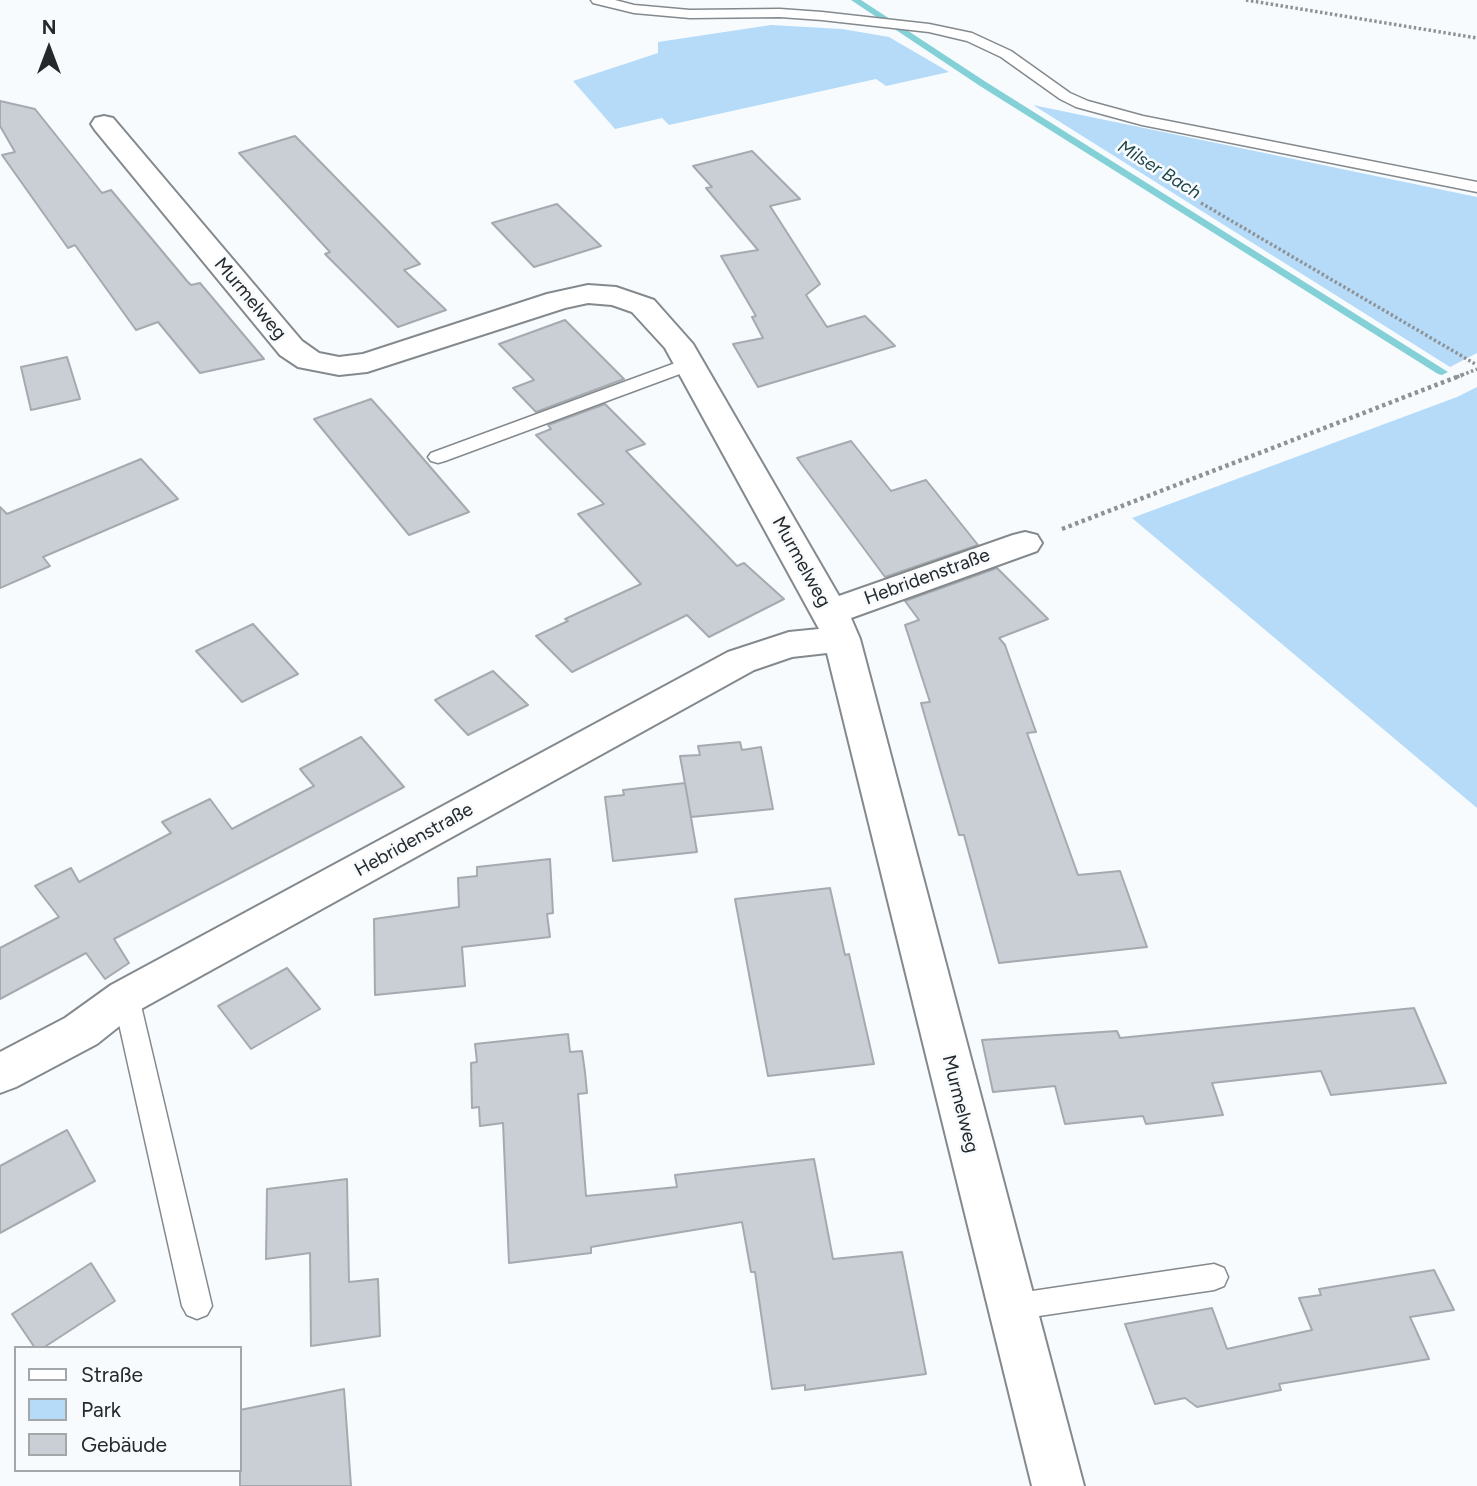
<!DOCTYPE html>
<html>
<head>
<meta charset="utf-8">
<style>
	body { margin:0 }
	#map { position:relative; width:1477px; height:1486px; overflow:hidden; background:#f7fbfe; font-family:Figtree,sans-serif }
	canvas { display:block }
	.legend { position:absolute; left:14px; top:1346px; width:228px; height:126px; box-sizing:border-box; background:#f7fbfe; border:2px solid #a3a7a9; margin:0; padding:9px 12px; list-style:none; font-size:21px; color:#26282a }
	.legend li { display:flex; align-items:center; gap:14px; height:35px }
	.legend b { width:35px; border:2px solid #a3a7a9 }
	.north { position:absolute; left:14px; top:14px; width:70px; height:70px; -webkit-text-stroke:5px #f7fbfe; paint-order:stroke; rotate:0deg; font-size:19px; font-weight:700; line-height:28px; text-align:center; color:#26282a }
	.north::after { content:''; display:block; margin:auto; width:24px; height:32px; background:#26282a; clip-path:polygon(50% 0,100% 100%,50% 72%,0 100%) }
</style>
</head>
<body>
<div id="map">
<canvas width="1477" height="1486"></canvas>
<ul class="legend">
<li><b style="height:9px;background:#fff"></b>Straße</li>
<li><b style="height:19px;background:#b5dbf9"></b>Park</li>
<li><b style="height:19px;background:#c9cfd4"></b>Gebäude</li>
</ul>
<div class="north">N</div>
</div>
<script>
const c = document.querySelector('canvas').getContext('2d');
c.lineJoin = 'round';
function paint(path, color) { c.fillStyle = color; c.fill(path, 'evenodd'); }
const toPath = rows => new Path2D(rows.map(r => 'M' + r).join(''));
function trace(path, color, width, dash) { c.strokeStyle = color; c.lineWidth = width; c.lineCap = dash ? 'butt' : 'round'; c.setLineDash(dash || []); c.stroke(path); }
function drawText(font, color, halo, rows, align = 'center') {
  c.font = font + ' Figtree,sans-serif'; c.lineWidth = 5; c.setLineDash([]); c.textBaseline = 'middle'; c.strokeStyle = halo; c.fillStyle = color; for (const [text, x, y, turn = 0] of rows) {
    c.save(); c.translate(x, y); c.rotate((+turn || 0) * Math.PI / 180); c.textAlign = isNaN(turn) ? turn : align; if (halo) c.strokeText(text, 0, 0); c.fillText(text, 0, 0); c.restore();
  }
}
const green = toPath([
	[771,25,842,29,889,37,949,72,886,86,876,79,669,125,662,118,615,129,573,81,658,53,658,42],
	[1033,105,1477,197,1477,353,1450,367],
	[1477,387,1477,808,1132,518,1457,397]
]);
const stream = toPath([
	[851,0,861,0,986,82,1448,372,1442,375,1438,374,980,86,851,0]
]);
const building = toPath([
	[0,101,35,109,102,193,111,190,187,281,191,285,200,283,264,359,200,373,158,322,136,330,75,245,68,248,2,155,15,152,0,126,0,101],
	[295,136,420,264,404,270,446,310,398,327,325,254,330,252,239,153,295,136],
	[752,151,800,199,770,206,820,284,806,295,827,327,865,316,895,346,758,387,733,344,763,338,752,317,756,316,721,256,758,250,706,188,712,187,693,166,752,151],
	[557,204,601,246,534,267,492,223,557,204],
	[565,320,624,379,536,412,513,388,534,380,499,344,565,320],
	[67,357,80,399,31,410,21,367,67,357],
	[371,399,389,419,469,512,409,535,314,419,371,399],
	[605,404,645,444,626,451,737,566,744,563,784,599,709,637,687,615,572,672,536,636,568,621,565,619,641,584,578,514,604,504,536,435,551,429,548,425,605,404],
	[851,441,891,491,926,480,978,545,885,577,797,458,851,441],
	[141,459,178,499,43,557,50,566,0,588,0,507,7,514,141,459],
	[997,568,1048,619,999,638,1005,645,1036,732,1027,733,1078,875,1120,871,1147,947,999,963,964,835,959,835,921,703,930,702,905,625,919,620,905,601,997,568],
	[253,624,298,674,242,702,196,651,253,624],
	[493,671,528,705,468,735,435,700,493,671],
	[361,737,404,787,114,939,129,963,105,979,86,953,0,999,0,948,59,917,35,886,71,868,79,882,171,833,162,822,210,799,232,829,314,786,300,769,361,737],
	[740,742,742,750,761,747,773,809,691,817,680,756,700,755,698,746,740,742],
	[685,783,697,852,613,861,605,797,624,795,623,790,685,783],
	[550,859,553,913,547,914,550,937,462,947,465,986,375,995,374,919,459,907,458,878,477,876,477,867,550,859],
	[830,888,845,955,849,954,874,1064,768,1076,735,899,830,888],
	[287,968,320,1009,251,1049,218,1006,287,968],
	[1414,1008,1446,1083,1331,1095,1321,1071,1212,1083,1223,1115,1146,1124,1143,1116,1065,1124,1055,1086,993,1092,982,1040,1117,1031,1120,1038,1414,1008],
	[568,1034,570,1052,582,1051,585,1072,587,1093,578,1094,586,1196,677,1187,675,1175,814,1159,833,1259,902,1252,926,1374,805,1390,805,1385,772,1389,755,1272,751,1272,742,1222,591,1247,591,1253,509,1263,503,1123,480,1126,479,1107,472,1108,471,1063,477,1062,475,1044,568,1034],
	[67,1130,95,1181,0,1233,0,1166,67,1130],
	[347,1179,349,1282,378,1279,380,1336,311,1346,310,1253,266,1259,267,1189,347,1179],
	[91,1263,115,1301,43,1348,35,1348,12,1314,91,1263],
	[1434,1270,1454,1310,1410,1317,1429,1359,1279,1384,1281,1390,1197,1407,1185,1398,1155,1404,1125,1324,1212,1308,1227,1349,1312,1330,1299,1298,1321,1295,1319,1289,1434,1270],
	[344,1389,351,1486,240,1486,240,1410,344,1389]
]);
const pathFar1 = toPath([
	[1246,0,1477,38],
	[1201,203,1477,365],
	[1457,377,1477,369]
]);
const path = toPath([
	[1062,529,1462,375]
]);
const service = toPath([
	[591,0,615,0,634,5,690,10,780,9,822,12,929,24,972,33,1011,51,1070,93,1088,101,1143,116,1477,182,1477,192,1142,125,1076,107,1060,99,1001,57,967,41,929,32,822,20,780,17,690,18,634,13,593,3,591,0],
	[689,358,696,360,698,364,696,368,445,461,438,463,431,461,428,457,431,453,689,358],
	[126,987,135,990,139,997,212,1306,207,1315,197,1319,187,1315,182,1306,113,997,117,990,126,987],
	[1214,1264,1224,1268,1228,1277,1224,1286,1214,1290,1012,1320,1002,1316,997,1307,1002,1298,1012,1294,1214,1264]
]);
const minor = toPath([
	[104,116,113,118,302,341,319,353,339,357,363,354,547,294,588,285,616,287,654,300,693,344,839,596,1013,535,1025,532,1037,535,1042,543,1037,551,851,618,860,639,1084,1486,1032,1486,827,653,792,657,754,670,141,1009,97,1044,16,1087,0,1093,0,1052,65,1018,111,985,728,652,789,632,819,629,665,348,632,312,612,305,588,303,565,308,367,372,339,375,298,367,280,355,95,130,91,124,95,118,104,116]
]);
const farWaternames = [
	["Milser Bach",1159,170,32]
];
const streetNames = [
	["Murmelweg",250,299,50],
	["Murmelweg",801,562,61],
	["Hebridenstraße",927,577,-20],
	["Hebridenstraße",414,840,-29],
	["Murmelweg",960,1104,76]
];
paint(green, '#b5dbf9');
paint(stream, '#83d0d7');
paint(building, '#c9cfd4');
trace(building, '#a4aaaf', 2);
trace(service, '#83898d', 3);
trace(minor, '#83898d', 4);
trace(pathFar1, '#8f9295', 3.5, [2.5, 2.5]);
trace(path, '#8f9295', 4.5, [3.5, 3.5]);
paint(service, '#fff');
paint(minor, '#fff');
drawText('italic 18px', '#1f4448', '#f7fbfe', farWaternames);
drawText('19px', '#26282a', '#f7fbfe', streetNames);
</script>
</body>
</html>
